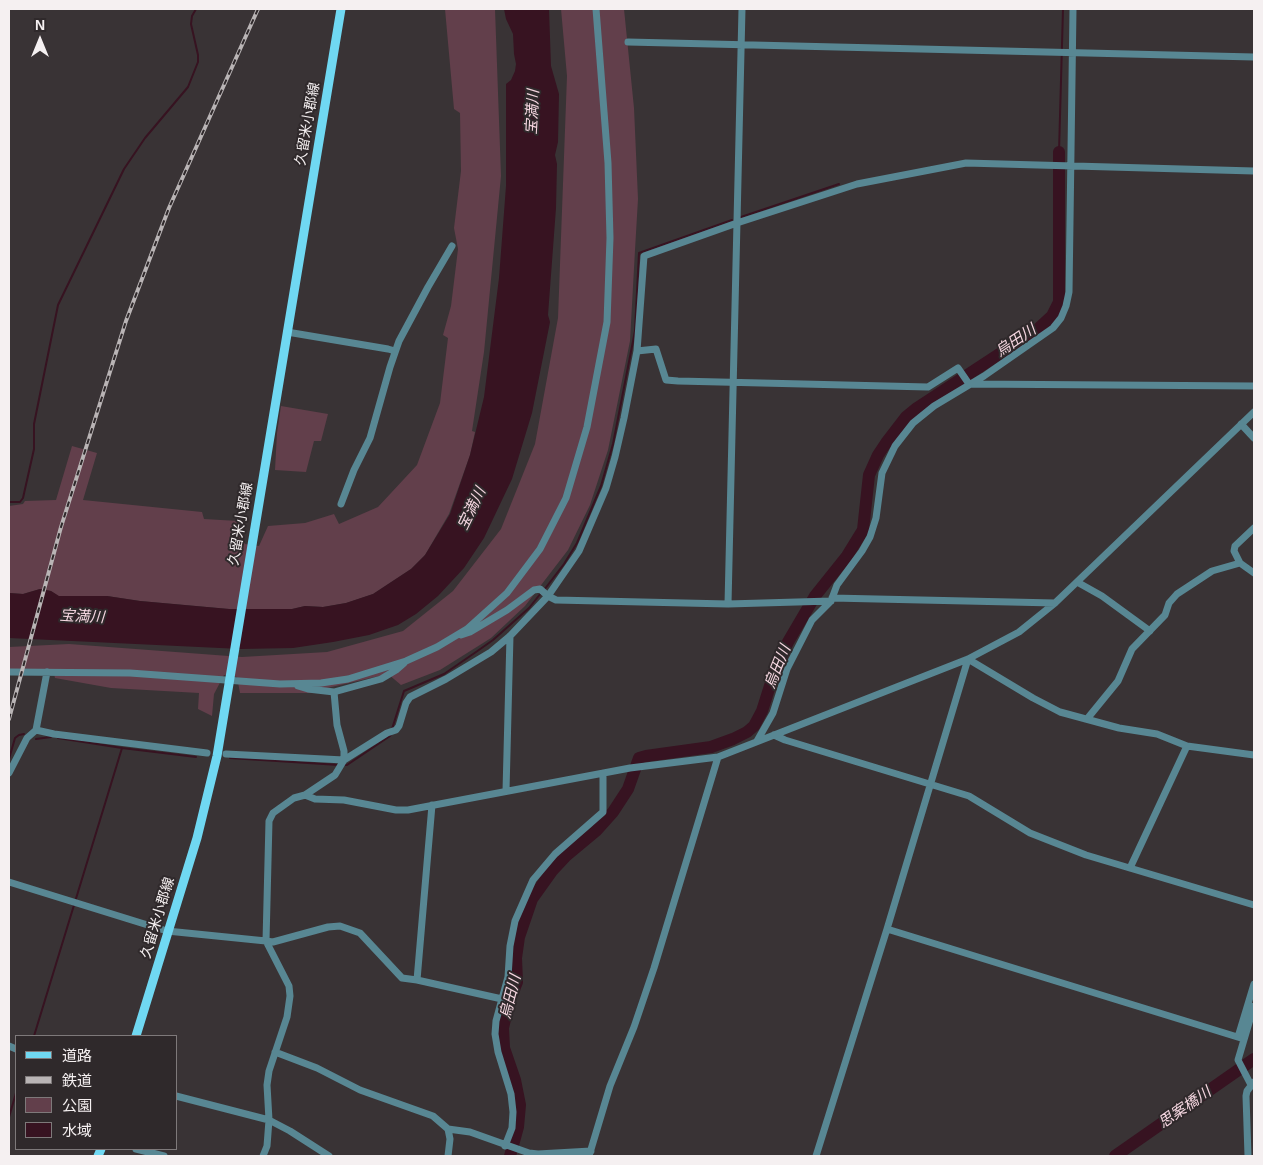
<!DOCTYPE html>
<html>
<head>
<meta charset="utf-8">
<style>
	body { margin:0 }
	#map { position:relative; width:1263px; height:1165px; overflow:hidden; background:#393335; font-family:Helvetica,"Noto Sans JP",sans-serif }
	canvas { display:block }
	.frame { position:absolute; inset:0; border:10px solid #f5f0f1; pointer-events:none }
	.legend { position:absolute; left:15px; top:1035px; width:162px; height:115px; box-sizing:border-box; background:#2f292b; border:1px solid #7e797a; margin:0; padding:6px 9px; list-style:none; font-size:15px; color:#f5f0f1 }
	.legend li { display:flex; align-items:center; gap:10px; height:25px }
	.legend b { width:25px; border:1px solid #7e797a }
	.north { position:absolute; left:15px; top:15px; width:50px; height:50px; -webkit-text-stroke:4px #2f292b; paint-order:stroke; rotate:0deg; font-size:14px; font-weight:700; line-height:20px; text-align:center; color:#f5f0f1 }
	.north::after { content:''; display:block; margin:auto; width:18px; height:22px; background:#f5f0f1; clip-path:polygon(50% 0,100% 100%,50% 72%,0 100%) }
</style>
</head>
<body>
<div id="map">
<canvas width="1263" height="1165"></canvas>
<div class="frame"></div>
<ul class="legend">
<li><b style="height:6px;background:#70d8f2"></b>道路</li>
<li><b style="height:6px;background:#b9b4b5"></b>鉄道</li>
<li><b style="height:14px;background:#623f4b"></b>公園</li>
<li><b style="height:14px;background:#371321"></b>水域</li>
</ul>
<div class="north">N</div>
</div>
<script>
const c = document.querySelector('canvas').getContext('2d');
c.lineJoin = 'round';
function paint(path, color) { c.fillStyle = color; c.fill(path, 'evenodd'); }
const toPath = rows => new Path2D(rows.map(r => 'M' + r).join(''));
function trace(path, color, width, dash) { c.strokeStyle = color; c.lineWidth = width; c.lineCap = dash ? 'butt' : 'round'; c.setLineDash(dash || []); c.stroke(path); }
function drawText(font, color, halo, rows, align = 'center') {
  c.font = font + ' Helvetica,"Noto Sans JP",sans-serif'; c.lineWidth = 4; c.setLineDash([]); c.textBaseline = 'middle'; c.strokeStyle = halo; c.fillStyle = color; for (const [text, x, y, turn = 0] of rows) {
    c.save(); c.translate(x, y); c.rotate((+turn || 0) * Math.PI / 180); c.textAlign = isNaN(turn) ? turn : align; if (halo) c.strokeText(text, 0, 0); c.fillText(text, 0, 0); c.restore();
  }
}
const green = toPath([
	[445,9,495,9,501,176,484,352,472,431,475,432,470,455,449,514,425,555,411,569,373,594,346,603,323,607,305,606,292,609,229,609,140,601,107,596,58,596,51,591,40,589,23,594,9,593,9,506,23,504,25,501,56,500,72,446,97,453,83,500,202,512,204,519,238,521,245,544,259,546,268,526,305,523,334,514,339,524,378,507,417,465,440,403,448,338,443,335,451,306,458,249,454,228,461,171,460,113,454,109],
	[561,9,624,9,634,108,638,199,635,250,630,341,608,450,590,505,568,550,525,606,491,638,440,670,401,685,388,674,327,688,315,693,240,693,237,677,224,675,214,694,212,716,198,709,199,693,111,688,55,678,53,669,11,669,9,676,9,647,69,644,242,657,327,652,403,631,453,591,501,529,535,444,558,318,567,76],
	[281,406,328,414,321,441,314,441,306,472,275,470,277,433]
]);
const water = toPath([
	[504,9,549,9,551,66,559,94,558,142,555,155,557,164,556,208,548,315,550,322,532,413,512,479,484,538,464,568,438,596,416,614,398,625,369,635,333,642,293,648,241,649,9,638,9,593,23,594,40,589,51,591,59,596,107,596,140,601,229,609,292,609,305,606,323,607,346,603,373,594,411,569,425,555,450,514,470,455,484,397,499,278,506,186,506,84,511,80,515,71,516,64,514,54,513,34,506,19]
]);
const stream = toPath([
	[1059,152,1063,9],
	[741,217,839,184],
	[9,502,20,502,23,498,34,449,34,424,58,305,124,169,145,138,188,87,198,62,198,55,191,24,192,16,196,9],
	[544,590,564,564,577,543,601,486,613,444,635,331,639,253,732,220],
	[392,729,404,691,444,674,476,652,493,640,529,608,541,593],
	[58,738,122,748],
	[36,739,51,737],
	[230,758,339,765],
	[9,759,15,738,19,735,24,734],
	[344,765,347,765,390,736,391,734],
	[34,1036,122,748,196,757],
	[9,1117,16,1093]
]);
const river = toPath([
	[510,1156,518,1127,520,1105,515,1080,504,1048,503,1028,509,1002,517,982,516,958,519,937,532,899,552,871,566,856,596,831,613,812,628,789,639,758,646,756,711,747,733,739,747,732,754,726,762,711,775,670,788,642,815,596,847,556,863,530,869,475,878,455,886,443,906,417,917,408,1039,328,1052,316,1059,302,1059,152],
	[1115,1156,1254,1059]
]);
const minor = toPath([
	[628,42,1254,57],
	[287,332,388,349,395,351],
	[637,351,656,349,666,380,678,381,928,387,958,368,969,384],
	[969,384,1254,386],
	[1241,424,1254,438],
	[341,504,354,470,370,438,390,367,399,341,428,287,452,246],
	[1254,528,1235,546,1234,551,1240,563,1254,573],
	[1077,582,1102,596,1150,631],
	[832,598,1055,603],
	[728,604,742,9],
	[461,635,470,632,507,610,534,590,540,589,548,596,556,600,728,604,831,601],
	[9,672,130,673,280,684,321,683,348,679,406,661,437,647,467,629,507,593,540,549,566,498,587,427,607,322,610,238,608,163,596,9],
	[298,686,308,689,334,692,337,725,344,751,344,760,335,775,305,795],
	[334,692,381,679,396,670,404,663],
	[1087,719,1118,681,1132,649,1165,615,1169,603,1177,594,1212,571,1240,563],
	[36,730,47,672],
	[774,735,785,740,969,796,1030,833,1086,855,1254,905],
	[757,741,773,713,787,669,812,620,831,601,837,585,862,551,870,537,876,518,882,473,895,446,913,423,934,406,984,376,1053,328,1061,318,1066,306,1069,292,1073,9],
	[226,754,344,760,387,733,396,730,399,726,406,703,410,697,446,679,491,652,510,636,548,596,579,551,606,488,615,457,624,418,637,351,644,256,737,223,857,184,966,163,1254,171],
	[9,773,27,738,36,730,54,734,207,753],
	[506,791,510,636],
	[1130,868,1187,746],
	[9,882,167,931,266,941,269,821,273,813,294,798,305,795,315,799,344,800,396,810,408,810,630,768,718,757,968,659,1019,632,1055,603,1254,412],
	[887,929,1244,1039],
	[266,941,273,942,328,927,340,926,360,933,402,978,417,980,502,999],
	[417,980,432,805],
	[1238,1037,1254,984],
	[9,1046,16,1049],
	[275,1052,317,1068,360,1090,433,1116,448,1129,470,1132,529,1153,538,1154,591,1151],
	[1251,1085,1238,1060,1254,1006],
	[176,1096,269,1120,290,1131,329,1156],
	[505,1146,512,1128,513,1112,511,1094,498,1052,495,1034,496,1021,508,977,510,946,515,921,533,880,555,854,603,812,603,773],
	[136,1149,164,1156],
	[263,1156,267,1146,269,1120,267,1085,269,1071,287,1017,290,996,289,986,266,941],
	[448,1156,450,1139,448,1129],
	[589,1156,610,1086,634,1027,654,968,718,757],
	[816,1156,887,929,968,659,1033,698,1060,712,1119,728,1157,734,1187,746,1254,755],
	[1248,1156,1246,1096,1247,1091,1254,1082]
]);
const major = toPath([
	[136,1036,197,838,217,756,341,9],
	[98,1156,101,1149]
]);
const rail = toPath([
	[9,719,61,527,126,321,169,208,258,9]
]);
const streetNames = [
	["久留米小郡線",308,124,-80],
	["久留米小郡線",241,524,-80],
	["久留米小郡線",158,918,-73]
];
const waterNames = [
	["宝満川",533,112,-87],
	["烏田川",1016,341,-34],
	["宝満川",472,509,-64],
	["宝満川",82,617,3],
	["烏田川",778,667,-68],
	["烏田川",511,997,-76],
	["思案橋川",1185,1108,-35]
];
paint(green, '#623f4b');
paint(water, '#371321');
trace(stream, '#371321', 2);
trace(river, '#371321', 12);
trace(minor, '#588793', 7);
trace(major, '#70d8f2', 9);
trace(rail, '#b9b4b5', 4);
trace(rail, '#2f292b', 2, [5.5]);
drawText('14px', '#f5f0f1', '#2f292b', streetNames);
drawText('italic 15px', '#f6d7e1', '#2f292b', waterNames);
</script>
</body>
</html>
